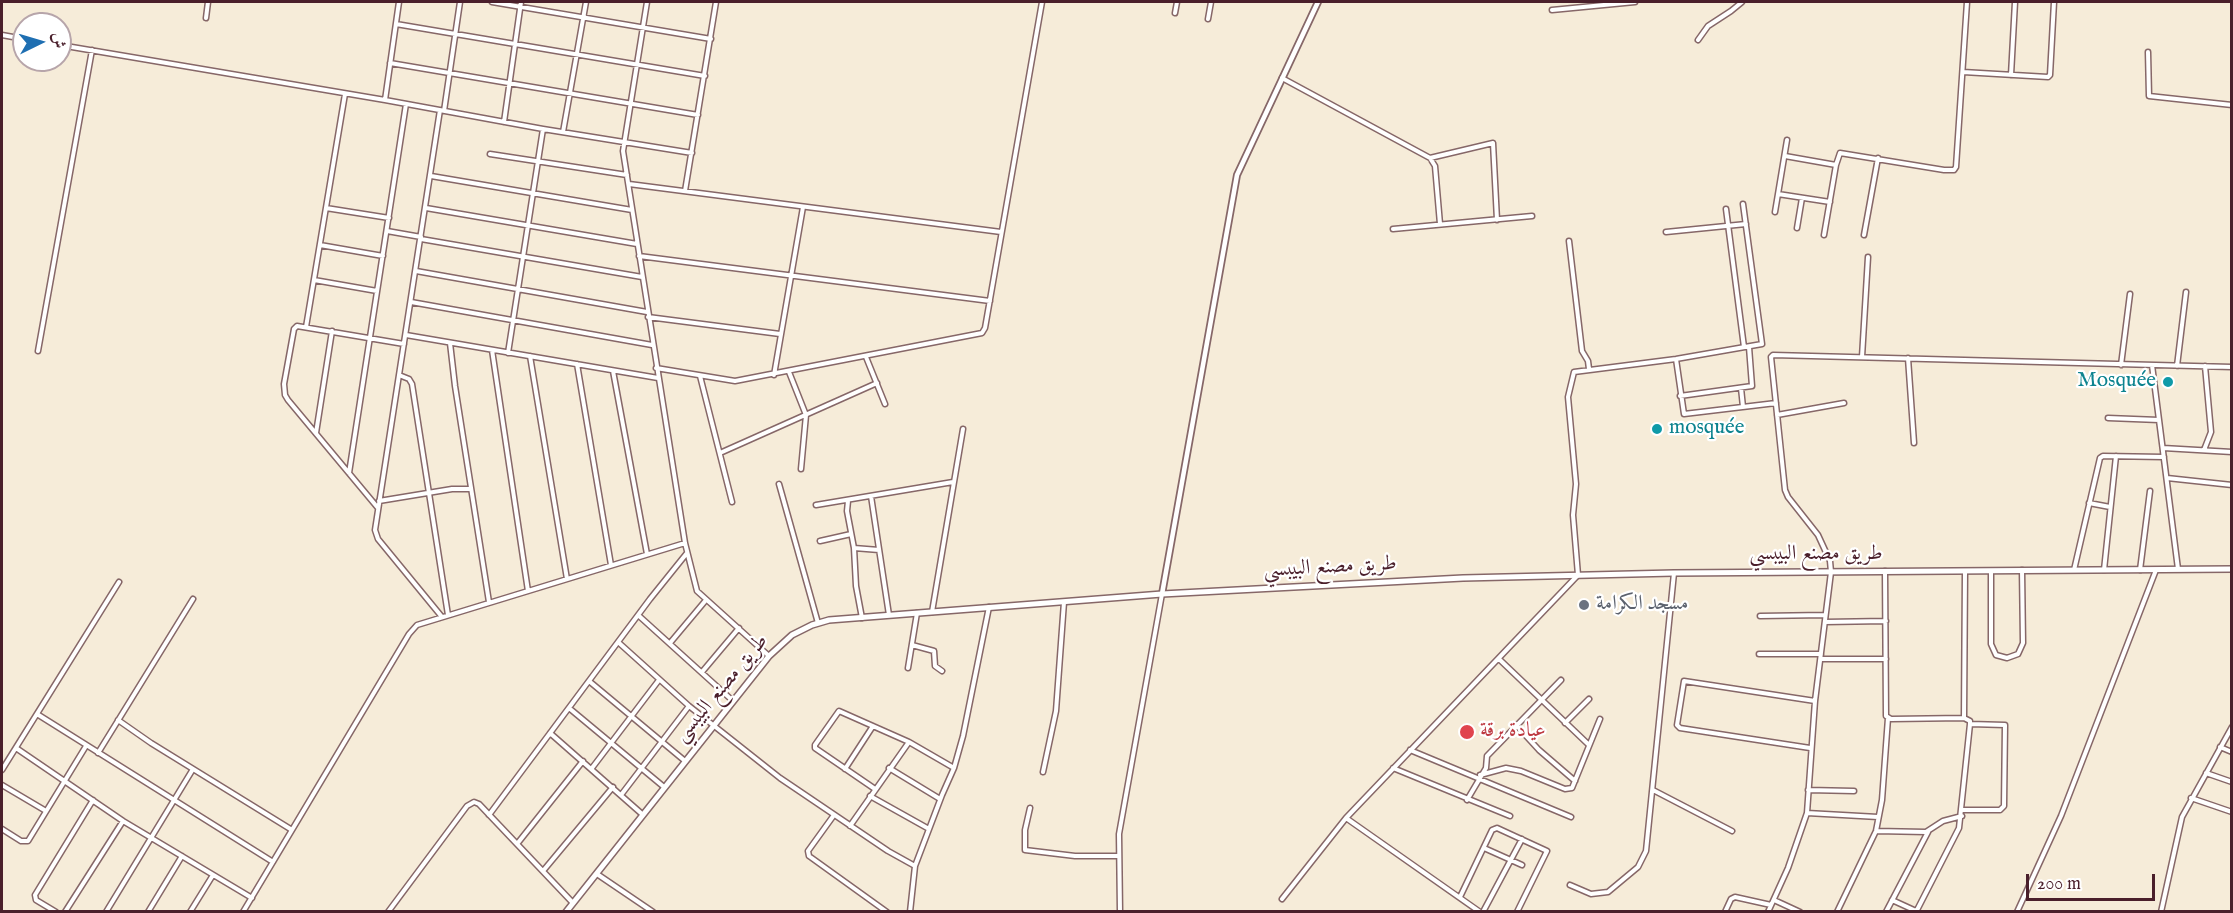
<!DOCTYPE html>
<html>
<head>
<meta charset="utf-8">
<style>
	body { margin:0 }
	#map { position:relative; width:2233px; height:913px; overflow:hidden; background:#f6ecd9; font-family:"IM FELL English",Amiri,serif }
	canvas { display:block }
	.frame { position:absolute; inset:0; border:3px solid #4a1f2b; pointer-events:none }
	.north { position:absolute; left:12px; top:12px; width:60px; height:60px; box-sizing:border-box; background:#fff; border:2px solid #b7a5aa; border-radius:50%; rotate:85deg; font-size:16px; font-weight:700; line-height:24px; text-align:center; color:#4a1f2b }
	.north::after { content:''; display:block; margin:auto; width:21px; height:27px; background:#1f6fb2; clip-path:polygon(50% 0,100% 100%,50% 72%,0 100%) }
	.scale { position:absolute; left:2026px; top:874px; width:129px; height:27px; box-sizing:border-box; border:3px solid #4a1f2b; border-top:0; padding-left:8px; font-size:18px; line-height:21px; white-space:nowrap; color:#4a1f2b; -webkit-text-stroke:4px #fff; paint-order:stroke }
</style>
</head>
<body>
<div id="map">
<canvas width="2233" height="913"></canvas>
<div class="frame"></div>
<div class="north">ش</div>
<div class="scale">200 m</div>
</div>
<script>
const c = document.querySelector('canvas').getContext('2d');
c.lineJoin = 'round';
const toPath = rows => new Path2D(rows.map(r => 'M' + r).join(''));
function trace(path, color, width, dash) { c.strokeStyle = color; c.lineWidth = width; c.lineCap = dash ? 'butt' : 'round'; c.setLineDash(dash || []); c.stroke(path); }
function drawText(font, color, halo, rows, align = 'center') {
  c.font = font + ' "IM FELL English",Amiri,serif'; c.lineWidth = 4.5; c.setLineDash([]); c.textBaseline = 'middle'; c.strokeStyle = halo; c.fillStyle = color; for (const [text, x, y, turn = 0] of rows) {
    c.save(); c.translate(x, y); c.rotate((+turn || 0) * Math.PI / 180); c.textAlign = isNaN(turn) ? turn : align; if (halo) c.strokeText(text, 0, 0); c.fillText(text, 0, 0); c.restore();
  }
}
const minor = toPath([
	[492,2,711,39],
	[647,2,623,151,685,543,697,591,769,656],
	[1552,10,1635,2],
	[1175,13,1177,2],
	[206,18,208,2],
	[1208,19,1211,2],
	[396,24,705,76],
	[2,35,24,39],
	[1698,40,1708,26,1731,11,1742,2],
	[60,45,385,100,543,129,692,153],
	[2148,52,2149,96,2232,105],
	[390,63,698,115],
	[1963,72,2048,77,2050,75,2054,2],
	[2011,75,2015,2],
	[1282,78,1430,158,1435,166,1440,224],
	[385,100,399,2],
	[440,110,375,530,378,539,442,617],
	[444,111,460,2],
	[504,122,521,2],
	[563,132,586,2],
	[490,154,627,175],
	[1785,156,1836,165],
	[1430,158,1493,143,1497,220],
	[431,176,632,210],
	[629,184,1001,232],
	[685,191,716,2],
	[1778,194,1830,202],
	[326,208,389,218],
	[426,208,637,244],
	[1726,209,1744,347],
	[1775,212,1787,140],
	[1797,228,1802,198],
	[1393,229,1532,216],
	[387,231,421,237],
	[1666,232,1746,224],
	[1824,235,1836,165,1840,153,1944,170,1954,170,1956,167,1967,2],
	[1864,235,1878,158],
	[421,239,642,277],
	[1569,241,1582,351,1588,361,1589,369],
	[320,245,383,256],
	[639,256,990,301],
	[416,271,647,312],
	[314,280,377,291],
	[411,302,652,345],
	[648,317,780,334],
	[306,327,345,94],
	[406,335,658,378],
	[450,343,455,386,489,602],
	[492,350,528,591],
	[38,351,92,50],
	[508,353,543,129],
	[530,356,567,579],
	[866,357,885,404],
	[1862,357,1868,257],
	[1908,358,1914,443],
	[1676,359,1684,414,1776,403],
	[577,364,611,565],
	[2121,365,2130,294],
	[2152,365,2178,569],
	[2177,366,2186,292],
	[656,368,735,381,982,333,985,328,1042,2],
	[613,371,647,554],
	[789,372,806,415,801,469],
	[399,375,409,379,412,384,448,615],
	[774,375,803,207],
	[700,376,732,502],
	[1741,388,1743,407],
	[1680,396,1752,386,1749,347],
	[1777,415,1844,403],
	[2108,418,2159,420],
	[316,433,332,331],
	[2163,448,2232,452],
	[2204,450,2211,432,2205,366],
	[720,453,877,383],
	[349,473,406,104],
	[2167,478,2232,485],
	[779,484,818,623],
	[871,496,889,615],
	[379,501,452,489,471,489],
	[848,501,847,511,854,548,856,586,862,618],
	[2089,503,2110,507],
	[816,505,953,482],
	[378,508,288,400,285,395,284,384,294,329,297,326,404,344],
	[820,541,851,534],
	[854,548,879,550],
	[2074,570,2100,458,2103,456,2164,457],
	[2104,570,2116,456],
	[2140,570,2150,491],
	[1885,571,1886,716,1891,719,1964,718,1970,721,1970,724,1959,828,1916,912],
	[1991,571,1991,644,1996,655,2007,658,2018,654,2023,643,2022,570],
	[932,612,963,429],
	[638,615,733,701],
	[1760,616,1825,615],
	[1825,622,1886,621],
	[618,642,689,706,780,778,888,851,915,866],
	[670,643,706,600],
	[912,645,934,651,935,666,942,671],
	[1759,654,1821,654],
	[1499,659,1589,745],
	[1821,659,1886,659],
	[908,668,917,613],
	[702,672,739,628],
	[589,681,685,761],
	[569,708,664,787],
	[37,714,273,862],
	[1964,718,1965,571],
	[118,720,151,743,292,830],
	[1565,723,1589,699],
	[1516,725,1539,750,1575,781],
	[550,733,642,814],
	[2220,747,2232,752],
	[16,748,123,821,252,898],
	[1810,748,1680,728,1677,725,1684,681,1815,701],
	[1410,750,1571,817],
	[98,753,193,599],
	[592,768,659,680],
	[889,768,940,799],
	[1393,768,1510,816],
	[845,769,873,726],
	[2,770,119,582],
	[1043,772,1056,711,1064,602],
	[2206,773,2232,782],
	[1480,775,1506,768,1521,771,1565,789,1572,788,1600,719],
	[2,785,46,811],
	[875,789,815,748,815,745,839,711,909,742,954,768],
	[1653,790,1732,831],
	[1808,790,1854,791],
	[621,795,689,706],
	[870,796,929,829],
	[2191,798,2232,812],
	[1467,800,1486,768,1487,756,1561,680],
	[1030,808,1025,830,1025,850,1075,856,1119,856],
	[1962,810,2000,810,2004,806,2005,725,1970,724],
	[489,815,650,599,687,553],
	[834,815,808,851,809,856,887,912],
	[1878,817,1807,813,1815,701,1831,572,1830,561,1818,535,1788,497,1785,490,1771,357,1773,355,2232,367],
	[1346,818,1480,912],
	[850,826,909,742],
	[2,829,21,841,28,841,86,746],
	[1876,831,1926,832,1943,821,1962,816],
	[517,844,583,761],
	[1484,848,1522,865],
	[543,871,613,787],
	[597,874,653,912],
	[1570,885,1591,894,1608,892,1638,867,1646,851,1674,573],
	[1460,897,1492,830,1497,828,1547,851,1517,912],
	[1282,899,1346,818,1578,575,1573,515,1576,484,1568,397,1574,372,1676,359,1762,344,1743,204],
	[1774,900,1800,912],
	[1892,900,1916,911],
	[56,912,36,900,35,895,93,800],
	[65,912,123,821],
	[106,912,193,769],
	[148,912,182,856],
	[190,912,213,875],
	[243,912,409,634,417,625,685,543],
	[388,912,467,806,474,802,479,804,573,903],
	[910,912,915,866,942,795,954,768,963,736,989,607],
	[1120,912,1119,834,1162,594],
	[1483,912,1522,839],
	[1725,912,1731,899,1735,897,1771,905],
	[1768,912,1788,868,1807,813],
	[1837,912,1876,831,1882,800,1888,718],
	[1886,912,1928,832],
	[2017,912,2061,816,2156,570],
	[2161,912,2182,817,2232,727]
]);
const tertiary = toPath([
	[1162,594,1237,175,1318,2]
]);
const secondary = toPath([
	[566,912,769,656,792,635,812,625,829,620,1162,594,1463,578,1674,573,2232,569]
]);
const markers = [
	[2168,382,6,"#0f9aa8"],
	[1657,429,6,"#0f9aa8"],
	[1584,605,6,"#6b7280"],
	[1467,732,8,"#e0444e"]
];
const cultureNames = [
	["Mosquée",2156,382],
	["mosquée",1669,429,"left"]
];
const streetNames = [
	["طريق مصنع البيبسي",1816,555],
	["طريق مصنع البيبسي",1330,568,-3],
	["طريق مصنع البيبسي",722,689,-50]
];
const worshipNames = [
	["مسجد الكرامة",1596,605]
];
const healthNames = [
	["عيادة برقة",1480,732]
];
trace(minor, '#866768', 7);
trace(tertiary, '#866768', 8);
trace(secondary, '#866768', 8);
trace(minor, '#fff', 4);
trace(tertiary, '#fff', 4.5);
trace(secondary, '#fff', 5);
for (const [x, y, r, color] of markers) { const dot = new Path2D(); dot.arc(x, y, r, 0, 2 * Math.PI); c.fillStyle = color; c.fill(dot); trace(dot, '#fff', 2); }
drawText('21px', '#0d838f', '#fff', cultureNames, 'right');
drawText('21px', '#4a1f2b', '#fff', streetNames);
drawText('21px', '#5b616d', '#fff', worshipNames, 'left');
drawText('21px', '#be3a42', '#fff', healthNames, 'left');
</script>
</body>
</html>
